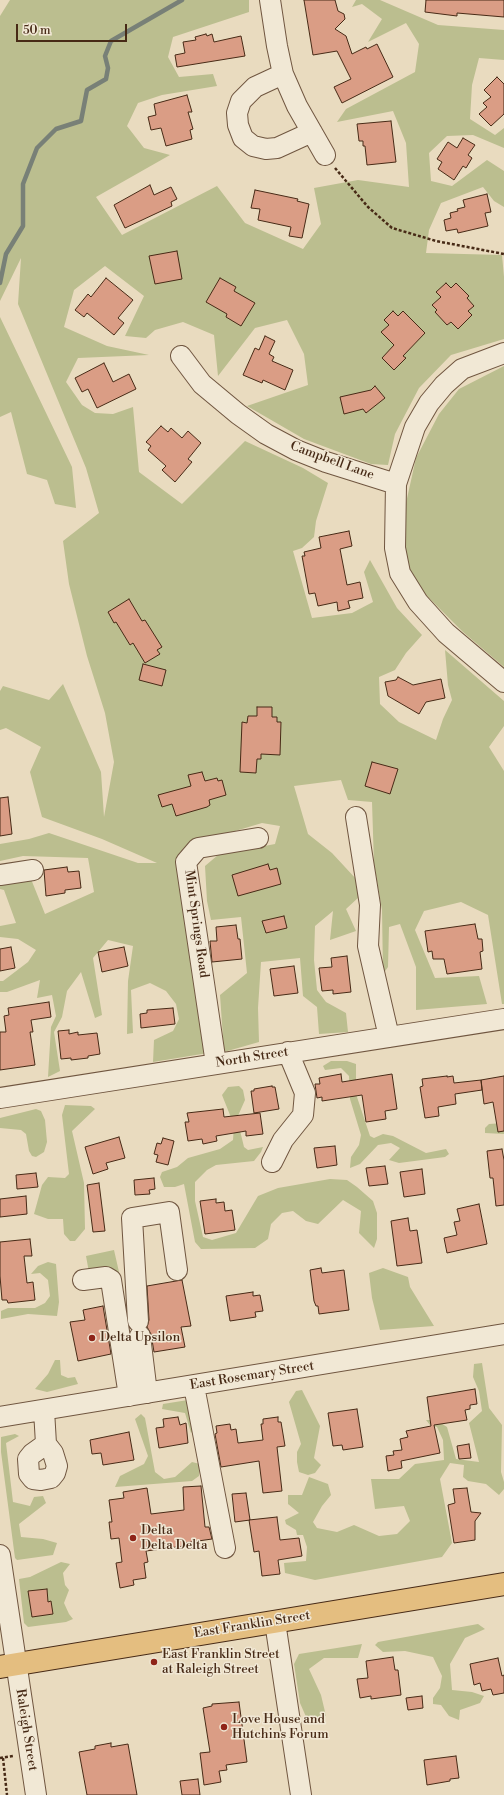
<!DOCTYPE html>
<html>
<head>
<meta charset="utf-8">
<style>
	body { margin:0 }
	#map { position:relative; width:504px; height:1795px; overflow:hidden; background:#e9dbbf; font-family:"Libre Bodoni",serif }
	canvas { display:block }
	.scale { position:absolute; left:16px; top:24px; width:111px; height:18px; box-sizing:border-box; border:2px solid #472a16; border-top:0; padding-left:5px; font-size:12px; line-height:14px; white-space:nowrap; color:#472a16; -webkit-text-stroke:3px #f1e8d5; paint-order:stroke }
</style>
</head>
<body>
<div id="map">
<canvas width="504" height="1795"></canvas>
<div class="scale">50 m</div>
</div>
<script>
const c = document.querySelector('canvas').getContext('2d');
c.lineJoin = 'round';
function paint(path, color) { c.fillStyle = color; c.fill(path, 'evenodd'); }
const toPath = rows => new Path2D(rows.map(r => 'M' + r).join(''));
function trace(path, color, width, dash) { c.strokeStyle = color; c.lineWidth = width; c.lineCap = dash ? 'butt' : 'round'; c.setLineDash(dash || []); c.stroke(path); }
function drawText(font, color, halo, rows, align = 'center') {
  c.font = font + ' "Libre Bodoni",serif'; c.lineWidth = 3; c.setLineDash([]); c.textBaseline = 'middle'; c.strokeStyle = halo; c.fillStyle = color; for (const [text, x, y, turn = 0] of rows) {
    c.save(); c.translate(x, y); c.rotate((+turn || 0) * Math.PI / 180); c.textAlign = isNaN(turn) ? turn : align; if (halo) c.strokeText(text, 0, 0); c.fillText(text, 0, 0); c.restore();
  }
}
const green = toPath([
	[10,0,249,0,249,12,173,37,168,57,179,77,213,74,217,86,162,95,138,103,127,126,144,148,170,155,96,197,122,235,217,186,245,223,303,249,321,224,314,188,358,180,409,187,406,143,393,111,337,122,346,109,415,72,419,44,406,23,368,42,382,19,362,4,352,7,356,0,380,0,438,25,504,30,504,60,479,58,472,85,470,119,495,135,504,128,504,148,473,135,447,136,429,153,431,181,452,186,487,160,504,171,504,207,494,201,483,187,441,203,429,230,426,253,502,255,504,277,504,339,451,355,419,388,395,434,388,465,371,464,304,439,247,406,308,385,304,354,287,320,255,328,218,376,214,335,183,322,155,330,146,338,125,336,144,296,105,266,74,290,64,327,107,346,149,355,78,358,66,382,82,405,95,413,113,414,133,407,139,472,182,504,245,441,303,468,328,483,316,521,314,537,302,548,293,551,312,618,352,613,373,602,364,572,370,560,397,608,422,635,406,653,395,670,379,677,380,704,399,722,436,740,443,719,452,700,448,685,445,650,504,701,504,726,489,747,504,771,504,1004,502,1004,488,915,461,902,424,911,415,930,435,978,479,976,487,1004,416,1010,416,967,400,924,389,927,388,967,383,974,382,910,374,864,372,802,348,800,341,780,294,786,308,834,332,853,357,880,359,897,346,909,356,931,330,940,333,911,315,926,314,960,317,990,326,1002,346,1013,348,1032,319,1034,317,1007,303,996,300,958,261,962,258,1008,259,1042,224,1052,220,995,247,973,241,917,211,920,207,901,205,866,218,855,275,844,280,826,262,823,195,843,187,851,208,1053,153,1062,154,1040,173,1031,179,1019,176,1004,166,991,150,983,131,990,133,1033,127,1034,128,981,133,946,108,940,93,958,102,1015,95,1018,81,972,67,991,62,1017,54,1032,60,1071,48,1077,51,1027,56,1016,52,995,37,998,40,980,7,992,0,992,0,981,3,981,28,962,36,950,18,939,0,937,0,926,16,923,4,890,0,889,0,881,29,874,45,914,94,892,88,858,23,856,0,861,0,844,29,839,49,833,138,863,157,863,102,839,42,817,30,772,41,747,6,728,0,730,0,691,3,686,49,700,63,684,101,772,104,817,114,762,105,713,87,656,69,584,63,541,99,513,86,468,18,304,21,258,0,301,0,16],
	[0,317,72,467,76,508,55,504,47,480,27,474,11,412,0,417],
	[504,366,504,667,463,632,423,592,403,557,404,512,416,458,439,414,459,389],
	[331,1061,347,1061,356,1064,356,1094,370,1136,374,1138,383,1134,393,1136,426,1153,446,1149,449,1154,445,1157,399,1163,389,1160,400,1148,391,1143,378,1145,360,1164,350,1168,351,1157,359,1145,361,1135,350,1099,349,1076,341,1068,325,1070,323,1066],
	[239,1086,243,1090,245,1100,237,1118,244,1147,248,1150,263,1147,261,1152,254,1161,216,1165,207,1170,195,1182,195,1201,203,1237,212,1240,236,1233,258,1196,278,1188,330,1179,347,1180,357,1187,373,1201,377,1213,377,1239,374,1248,359,1233,361,1211,343,1200,318,1224,306,1221,293,1211,282,1213,271,1224,268,1239,255,1248,201,1249,195,1242,184,1184,175,1187,164,1187,160,1177,162,1172,177,1167,188,1158,220,1149,233,1140,234,1125,222,1095,228,1087],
	[65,1105,91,1106,95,1109,72,1131,84,1183,85,1229,75,1241,70,1241,64,1234,63,1219,48,1219,34,1214,42,1185,48,1177,65,1178,69,1174,62,1115],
	[36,1109,41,1111,45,1120,47,1142,44,1152,36,1157,32,1156,29,1151,26,1134,21,1130,0,1128,0,1118],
	[504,1123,504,1134,485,1133,485,1128,489,1124],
	[114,1250,119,1272,90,1278,86,1256],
	[48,1262,56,1264,59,1302,57,1316,28,1314,1,1319,1,1311,8,1308,35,1308,45,1303,50,1296,48,1280,40,1273,31,1274,38,1266],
	[383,1268,408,1277,410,1287,434,1326,380,1330,372,1298,369,1273],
	[55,1360,60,1360,61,1375,68,1378,75,1377,78,1384,47,1392,35,1389,48,1374],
	[482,1363,489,1408,502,1425,501,1472,504,1482,504,1489,499,1495,486,1484,468,1481,463,1477,464,1465,450,1463,440,1479,452,1543,442,1557,315,1580,285,1573,284,1563,306,1561,307,1547,303,1535,297,1535,296,1530,286,1524,285,1520,299,1513,288,1504,288,1495,302,1495,309,1477,328,1484,331,1495,322,1506,313,1522,317,1528,337,1532,354,1525,379,1536,397,1534,410,1521,404,1506,375,1509,371,1479,399,1479,415,1464,444,1460,443,1440,437,1427,430,1425,426,1420,436,1420,447,1427,456,1459,479,1462,469,1423,482,1411,479,1391,473,1377,474,1364],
	[302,1390,320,1426,314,1458,321,1465,315,1473,308,1475,299,1472,297,1462,297,1452,301,1444,289,1402,296,1391],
	[188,1400,197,1426,191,1433,185,1413,162,1409,163,1404],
	[141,1414,145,1418,155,1472,164,1479,175,1477,192,1462,200,1464,199,1476,192,1481,115,1487,120,1476,144,1464,148,1456,135,1419],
	[15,1434,19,1436,6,1443,13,1502,30,1506,34,1497,43,1496,46,1503,19,1524,21,1537,43,1539,57,1543,53,1555,17,1560,15,1558,1,1452,1,1437],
	[61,1562,70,1564,63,1573,65,1585,69,1590,64,1603,69,1614,73,1619,66,1622,28,1627,24,1623,19,1579,30,1577],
	[478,1624,485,1629,465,1638,450,1664,452,1690,472,1692,484,1696,480,1703,460,1710,459,1720,449,1716,441,1705,433,1704,433,1698,440,1688,442,1676,433,1657,405,1651,383,1652,375,1645,378,1642],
	[362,1644,358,1658,324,1658,309,1669,321,1695,326,1716,307,1719,300,1703,294,1664,299,1654]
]);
const stream = toPath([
	[0,283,6,254,23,226,23,184,37,148,56,129,81,121,87,90,106,79,108,68,105,56,111,41,182,0]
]);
const building = toPath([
	[304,0,335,0,338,11,344,14,345,19,335,29,346,36,352,54,366,47,367,49,377,44,393,77,342,103,334,87,351,79,337,51,313,55,304,0],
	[426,0,504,0,504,17,457,13,457,16,425,12,426,0],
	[206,34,207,36,212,34,214,42,241,36,245,56,177,67,175,55,185,53,183,42,196,40,195,37,206,34],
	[497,77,504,84,504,114,491,126,479,114,487,107,483,103,491,97,484,90,497,77],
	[187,95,192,112,188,112,193,129,190,130,192,139,166,146,161,128,151,130,148,117,156,115,154,104,187,95],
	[391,121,396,162,367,165,365,146,363,146,363,141,359,141,357,124,391,121],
	[463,138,475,145,468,155,472,158,466,168,463,166,454,180,438,169,442,162,437,159,448,142,457,148,463,138],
	[150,185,154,195,171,187,177,199,171,202,172,206,125,228,114,205,150,185],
	[255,190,298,199,297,201,309,204,302,238,289,236,291,227,258,220,260,209,251,208,255,190],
	[487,194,491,212,485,213,488,226,458,233,457,229,446,231,444,220,451,218,450,213,458,211,457,209,465,207,463,200,487,194],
	[177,251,182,279,155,284,149,256,177,251],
	[106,278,133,300,118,318,124,323,114,335,87,313,84,317,75,310,88,294,91,297,106,278],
	[220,278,236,287,234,291,255,303,241,326,226,317,227,314,206,302,220,278],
	[446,283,451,288,456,283,469,296,467,298,474,306,468,311,472,315,458,329,451,322,447,325,435,312,437,310,432,305,441,297,436,292,446,283],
	[393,311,398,316,403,311,425,333,403,356,406,358,394,370,382,358,394,345,381,332,389,325,384,320,393,311],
	[265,336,275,341,269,354,274,357,272,361,293,370,285,390,263,380,262,383,243,375,255,348,259,350,265,336],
	[104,363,113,382,129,374,136,389,97,408,88,389,82,392,75,378,104,363],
	[375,386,385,398,366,413,363,409,344,414,340,397,371,390,375,386],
	[161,426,168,432,171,428,182,438,188,431,201,443,188,459,192,462,175,482,162,470,166,466,148,450,151,446,146,442,161,426],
	[349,531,352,546,340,549,347,585,360,582,363,598,348,601,350,608,338,611,337,602,318,606,315,593,309,594,302,556,305,556,304,552,321,548,319,537,349,531],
	[129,599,142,621,145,620,162,647,157,650,160,654,145,663,133,643,130,645,116,622,114,623,108,612,129,599],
	[143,664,166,670,162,686,139,680,143,664],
	[398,677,413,685,441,679,445,698,426,702,419,714,388,696,385,682,396,680,398,677],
	[257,707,272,707,272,717,277,717,277,722,281,722,280,755,261,754,261,759,257,759,256,773,240,772,242,722,247,723,248,716,257,716,257,707],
	[372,762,398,769,390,794,365,786,372,762],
	[202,772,205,781,217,778,218,781,222,780,226,795,209,800,210,805,207,807,176,816,172,804,162,807,158,795,191,786,188,775,202,772],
	[8,797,12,834,0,836,0,798,8,797],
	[268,864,270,870,277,868,281,884,238,896,232,875,268,864],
	[67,867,68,872,79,871,81,888,65,890,65,893,46,896,44,870,67,867],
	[284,916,287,928,266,933,262,921,284,916],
	[475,924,478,939,482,939,483,951,480,952,482,969,447,974,444,959,433,959,432,951,428,952,425,931,475,924],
	[236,925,238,939,240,939,242,959,212,962,210,941,217,941,216,927,236,925],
	[11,947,15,968,0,971,0,949,11,947],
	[124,947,128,966,102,972,98,952,124,947],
	[347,956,351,992,333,994,333,990,322,991,319,968,332,967,331,958,347,956],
	[294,966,298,993,274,996,270,969,294,966],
	[49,1002,51,1017,31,1020,33,1032,30,1032,35,1065,0,1070,0,1032,6,1032,4,1016,9,1015,8,1008,49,1002],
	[173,1008,175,1024,141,1028,140,1014,147,1013,147,1010,173,1008],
	[69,1030,69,1034,78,1032,78,1035,97,1033,100,1054,88,1056,88,1058,71,1060,71,1058,61,1059,58,1031,69,1030],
	[341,1074,342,1082,392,1074,397,1109,385,1111,386,1119,366,1122,362,1095,322,1101,322,1097,317,1098,315,1084,320,1084,319,1078,341,1074],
	[447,1076,447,1077,453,1076,454,1083,481,1080,482,1090,455,1094,456,1104,438,1107,439,1116,425,1118,420,1087,423,1086,422,1079,447,1076],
	[504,1076,504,1131,498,1132,493,1102,484,1104,481,1080,504,1076],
	[272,1086,272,1087,275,1087,279,1109,254,1113,251,1091,254,1091,254,1089,272,1086],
	[223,1109,224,1117,260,1113,263,1134,246,1136,246,1131,216,1136,217,1141,203,1144,202,1139,188,1141,185,1122,189,1122,187,1113,223,1109],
	[119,1137,125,1158,106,1163,108,1169,93,1174,85,1147,119,1137],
	[163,1138,174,1141,168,1165,156,1162,158,1155,154,1154,157,1143,161,1144,163,1138],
	[335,1146,337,1165,317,1168,314,1148,335,1146],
	[502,1149,504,1160,504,1205,496,1206,493,1178,490,1178,487,1151,502,1149],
	[385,1166,388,1184,369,1186,366,1168,385,1166],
	[422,1169,425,1194,404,1197,400,1172,422,1169],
	[36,1173,38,1187,17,1189,16,1175,36,1173],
	[154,1178,155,1189,149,1190,150,1194,135,1195,134,1180,154,1178],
	[99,1183,105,1231,93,1232,87,1185,99,1183],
	[26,1196,27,1214,0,1217,0,1199,26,1196],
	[216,1199,216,1203,224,1202,225,1211,232,1210,235,1230,205,1234,200,1201,216,1199],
	[479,1204,487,1244,447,1253,444,1238,457,1235,454,1222,460,1221,457,1209,479,1204],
	[408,1218,410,1231,417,1230,422,1263,397,1266,391,1221,408,1218],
	[30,1239,32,1256,24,1256,27,1283,33,1282,35,1300,8,1303,7,1300,2,1300,0,1276,0,1242,30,1239],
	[321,1268,322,1273,344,1270,349,1310,319,1314,318,1306,316,1306,314,1301,310,1270,321,1268],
	[182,1280,191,1326,181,1327,185,1347,154,1352,151,1334,147,1327,149,1320,147,1286,182,1280],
	[253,1292,253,1296,260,1295,263,1311,255,1312,256,1317,230,1321,226,1296,253,1292],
	[103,1306,111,1354,78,1361,70,1322,85,1320,83,1310,103,1306],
	[475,1389,477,1404,470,1405,470,1409,465,1410,467,1420,434,1425,440,1453,401,1461,402,1468,388,1471,386,1456,394,1455,393,1451,402,1450,400,1439,408,1437,406,1431,431,1426,427,1397,475,1389],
	[357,1409,363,1447,343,1450,342,1445,333,1446,328,1413,357,1409],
	[178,1417,180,1425,186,1423,188,1443,159,1448,156,1428,164,1427,163,1419,178,1417],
	[278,1417,278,1422,281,1422,285,1446,277,1447,282,1491,263,1493,259,1461,221,1467,215,1434,217,1433,216,1426,230,1424,231,1430,236,1429,238,1443,263,1440,261,1424,263,1424,263,1419,278,1417],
	[129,1432,134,1460,103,1465,101,1453,92,1454,90,1440,129,1432],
	[469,1444,471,1458,459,1459,457,1446,469,1444],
	[201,1486,205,1527,209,1527,212,1539,184,1543,184,1546,146,1551,148,1562,144,1563,146,1578,133,1580,134,1585,120,1588,116,1563,122,1562,119,1538,111,1539,109,1522,112,1522,109,1500,124,1498,123,1492,147,1488,151,1514,184,1510,183,1487,201,1486],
	[467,1488,471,1512,481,1513,475,1521,475,1540,454,1543,448,1505,455,1503,453,1489,467,1488],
	[246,1493,250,1520,235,1522,232,1494,246,1493],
	[277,1517,280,1540,299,1538,302,1556,278,1560,280,1574,262,1576,259,1551,254,1552,249,1520,277,1517],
	[47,1589,48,1602,51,1601,53,1614,32,1617,28,1591,47,1589],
	[393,1657,395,1670,398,1670,401,1695,371,1699,371,1696,360,1698,357,1679,368,1678,366,1661,393,1657],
	[498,1658,502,1676,504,1675,504,1693,493,1695,491,1689,482,1691,480,1683,474,1685,470,1664,498,1658],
	[422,1696,423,1708,408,1710,406,1698,422,1696],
	[239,1702,247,1762,226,1765,227,1770,219,1771,221,1782,204,1785,200,1753,210,1752,203,1708,212,1706,212,1704,239,1702],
	[111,1743,111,1747,128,1744,137,1795,87,1795,79,1752,95,1749,95,1746,111,1743],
	[456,1756,459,1778,450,1779,450,1781,427,1785,424,1760,456,1756],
	[198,1779,200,1795,182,1795,180,1781,198,1779]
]);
const path = toPath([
	[335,168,368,207,392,228,436,241,504,254],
	[0,1758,13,1756],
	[3,1758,7,1795]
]);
const minor = toPath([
	[270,0,277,46,283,74,297,106,325,155],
	[283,74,255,87,241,101,237,113,238,125,243,138,253,146,266,149,277,148,312,132],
	[504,353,462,369,444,385,429,403,415,427,396,484,395,548,400,573,418,602,446,633,504,682],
	[181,356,202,384,238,414,266,434,296,450,326,462,396,484],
	[356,817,370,905,368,946,389,1037],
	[0,875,33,870],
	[216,1064,186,862,198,848,258,838],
	[0,1098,504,1019],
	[272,1162,283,1140,303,1115,305,1093,288,1052],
	[83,1280,106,1277,111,1280,129,1396],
	[138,1321,132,1218,169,1212,177,1270],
	[140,1336,147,1393],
	[194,1386,225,1548],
	[44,1410,46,1444,32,1454,28,1459,29,1474,33,1479,41,1480,51,1478,55,1473,57,1466,53,1453,46,1444],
	[0,1417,504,1334],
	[0,1555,36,1795],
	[275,1622,301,1795]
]);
const major = toPath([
	[0,1667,504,1584]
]);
const markers = [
	[92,1338,4,"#8f2418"],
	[133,1538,4,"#8f2418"],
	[154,1662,4,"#8f2418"],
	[224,1727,4,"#8f2418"]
];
const streetNames = [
	["Campbell Lane",332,461,20],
	["Mint Springs Road",196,924,82],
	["North Street",252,1058,-9],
	["East Rosemary Street",252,1376,-9],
	["East Franklin Street",252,1625,-9],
	["Raleigh Street",26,1730,81]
];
const poiNames = [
	["Delta Upsilon",100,1338],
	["Delta",141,1531],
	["Delta Delta",141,1546],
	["East Franklin Street",162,1655],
	["at Raleigh Street",162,1670],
	["Love House and",232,1720],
	["Hutchins Forum",232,1735]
];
paint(green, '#bbbe8f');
trace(stream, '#788077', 4.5);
paint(building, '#da9d85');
trace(building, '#472a16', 1);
trace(minor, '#705640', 22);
trace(major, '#472a16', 24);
trace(path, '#472a16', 2.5, [3, 2]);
trace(minor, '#f1e8d5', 20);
trace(major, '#e4be80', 22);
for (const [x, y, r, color] of markers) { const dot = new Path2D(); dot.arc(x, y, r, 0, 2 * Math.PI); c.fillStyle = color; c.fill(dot); trace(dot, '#f1e8d5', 1.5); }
drawText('13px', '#472a16', '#f1e8d5', streetNames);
drawText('13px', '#472a16', '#f1e8d5', poiNames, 'left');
</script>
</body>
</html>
